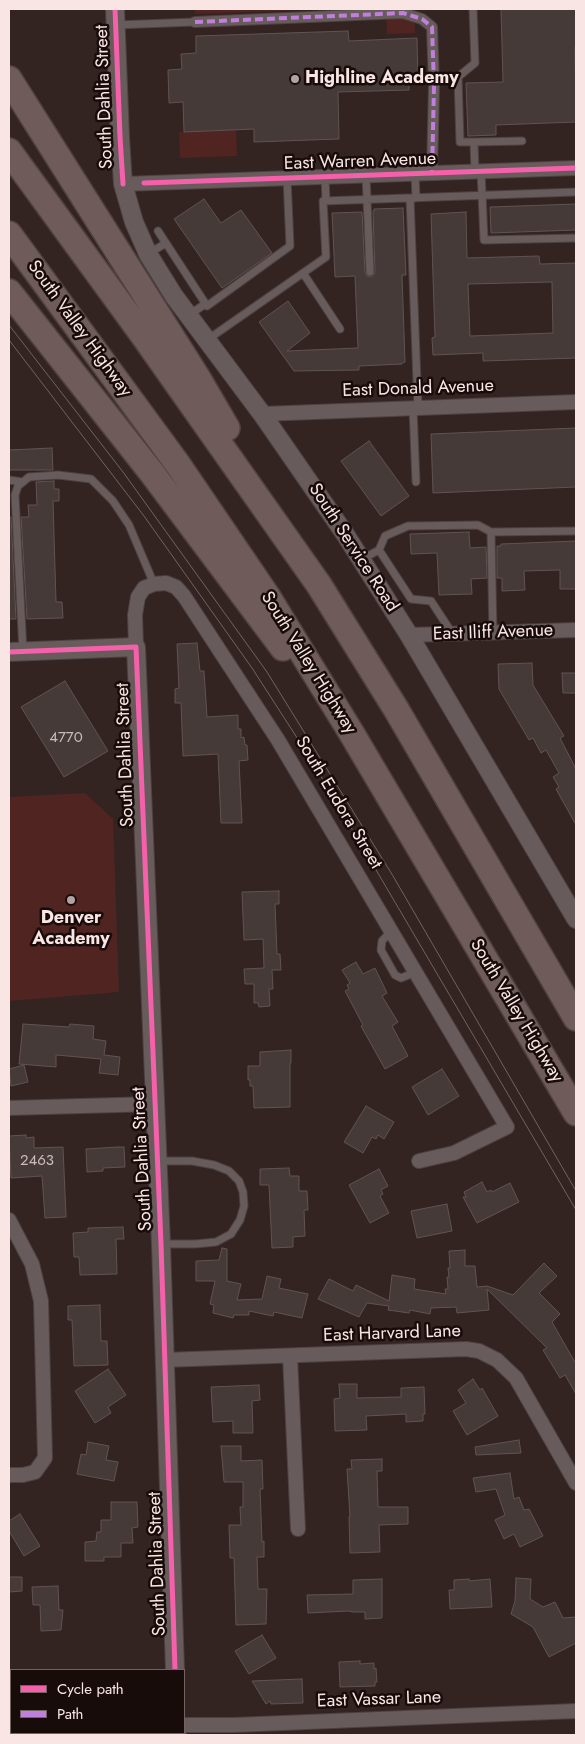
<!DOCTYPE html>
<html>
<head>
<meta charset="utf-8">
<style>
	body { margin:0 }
	#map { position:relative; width:585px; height:1744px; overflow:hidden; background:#332422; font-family:Jost,sans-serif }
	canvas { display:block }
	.frame { position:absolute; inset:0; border:10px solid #f9e6e4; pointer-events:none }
	.legend { position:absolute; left:10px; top:1669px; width:175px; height:65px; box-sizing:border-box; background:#180c0b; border:1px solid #726362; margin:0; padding:6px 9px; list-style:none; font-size:15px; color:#f9e6e4 }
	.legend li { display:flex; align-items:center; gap:10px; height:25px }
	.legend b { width:25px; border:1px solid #726362 }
</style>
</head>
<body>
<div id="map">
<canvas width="585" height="1744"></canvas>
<div class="frame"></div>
<ul class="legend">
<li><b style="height:6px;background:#f560ab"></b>Cycle path</li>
<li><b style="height:6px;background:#c07fdc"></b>Path</li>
</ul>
</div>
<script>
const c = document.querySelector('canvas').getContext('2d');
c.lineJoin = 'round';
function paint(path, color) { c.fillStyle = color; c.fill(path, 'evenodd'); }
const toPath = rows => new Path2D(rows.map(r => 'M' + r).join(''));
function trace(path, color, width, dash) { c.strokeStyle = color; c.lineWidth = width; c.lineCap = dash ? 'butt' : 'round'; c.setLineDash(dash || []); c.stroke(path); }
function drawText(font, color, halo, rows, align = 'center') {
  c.font = font + ' Jost,sans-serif'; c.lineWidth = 5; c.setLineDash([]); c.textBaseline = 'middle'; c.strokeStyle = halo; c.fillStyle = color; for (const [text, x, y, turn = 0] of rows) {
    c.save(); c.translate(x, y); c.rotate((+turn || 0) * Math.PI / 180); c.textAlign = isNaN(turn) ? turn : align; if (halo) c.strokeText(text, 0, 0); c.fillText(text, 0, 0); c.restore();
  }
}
const green = toPath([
	[195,9,327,9,195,14],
	[386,9,414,9,415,33,387,34],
	[236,130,237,156,180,158,179,132],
	[85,793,113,819,119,992,9,1001,9,797]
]);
const building = toPath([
	[501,9,576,9,576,47,575,47,576,122,496,125,496,135,468,136,466,83,503,82,501,9],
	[348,31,349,41,417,38,418,83,409,83,409,90,338,92,339,139,254,142,254,129,184,132,183,102,169,103,168,70,182,69,181,54,196,53,196,36,348,31],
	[204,199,221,223,241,210,272,253,222,288,174,219,204,199],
	[576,204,576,230,491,233,490,207,576,204],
	[403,208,406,275,402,275,405,362,402,363,402,364,359,366,359,370,294,371,259,322,288,301,310,333,287,351,358,348,355,276,335,277,332,213,362,212,365,272,367,276,371,277,374,275,375,272,373,211,374,211,374,209,403,208],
	[466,212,467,258,539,256,540,264,576,263,576,358,483,361,483,353,433,355,432,338,435,337,431,214,466,212],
	[552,282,553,333,470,336,468,284,552,282],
	[576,428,576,487,433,493,431,434,576,428],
	[369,441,409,496,381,516,341,461,369,441],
	[52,448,53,470,9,470,9,450,52,448],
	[54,481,54,489,59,489,59,501,53,501,56,602,62,602,63,618,27,619,21,517,29,517,28,505,37,505,36,482,54,481],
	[9,517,11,517,16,619,9,619,9,517],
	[469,532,470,548,486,547,487,578,471,579,472,594,439,595,437,553,411,554,410,534,469,532],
	[576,541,576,589,560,589,560,570,524,571,525,590,502,591,502,578,497,578,497,546,501,546,501,544,576,541],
	[197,643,200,671,204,671,207,717,238,715,238,729,241,729,241,738,244,737,245,745,247,745,248,760,239,761,242,823,221,823,218,754,183,756,181,703,175,703,175,689,179,688,177,644,197,643],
	[532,663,533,685,564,736,560,738,576,769,576,825,556,789,559,787,553,777,559,773,546,750,541,753,533,738,529,740,499,689,498,664,532,663],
	[562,673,576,673,576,693,563,693,562,673],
	[65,681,108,751,64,777,21,707,65,681],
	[279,891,279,904,275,904,277,954,280,954,281,970,272,970,273,989,269,989,270,1006,259,1007,258,1003,254,1003,254,984,245,984,244,969,264,968,263,939,244,940,242,892,279,891],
	[356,962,363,974,375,968,387,993,382,996,398,1022,392,1026,408,1056,385,1069,361,1026,363,1025,345,991,349,989,347,985,350,983,342,970,356,962],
	[23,1024,69,1027,70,1024,94,1026,93,1039,106,1041,104,1055,120,1057,118,1075,99,1073,101,1059,56,1055,56,1067,19,1064,23,1024],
	[291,1050,291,1063,290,1063,290,1107,254,1108,253,1086,250,1086,250,1080,248,1080,248,1066,260,1066,260,1052,291,1050],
	[24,1065,28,1082,11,1086,9,1069,24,1065],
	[442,1069,459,1096,428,1115,412,1087,442,1069],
	[366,1106,394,1122,384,1139,378,1135,376,1139,372,1137,363,1153,344,1142,366,1106],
	[26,1135,26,1138,34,1137,34,1148,63,1147,66,1217,45,1218,42,1176,11,1178,9,1136,26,1135],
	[118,1147,124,1147,125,1167,103,1168,103,1171,87,1172,86,1149,118,1147],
	[289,1168,290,1176,299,1176,299,1191,307,1191,308,1210,304,1210,305,1236,293,1237,293,1247,272,1248,269,1185,260,1185,260,1169,289,1168],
	[379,1169,388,1186,381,1190,383,1194,380,1196,389,1213,370,1223,349,1185,379,1169],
	[482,1182,487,1192,491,1190,492,1192,510,1183,519,1202,477,1223,463,1197,466,1197,464,1192,482,1182],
	[447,1204,452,1231,417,1238,411,1211,447,1204],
	[123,1227,124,1239,116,1239,117,1274,80,1275,79,1257,74,1257,73,1233,88,1232,88,1228,123,1227],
	[222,1248,227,1249,227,1281,241,1284,237,1300,262,1299,267,1276,281,1279,279,1288,308,1294,302,1318,274,1312,273,1316,249,1311,249,1315,234,1315,233,1318,213,1313,214,1305,210,1304,215,1281,196,1281,196,1261,219,1260,222,1248],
	[465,1250,465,1266,475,1266,477,1287,487,1286,513,1295,544,1263,557,1276,539,1293,560,1314,552,1322,576,1364,576,1394,565,1375,560,1378,543,1350,547,1348,487,1289,489,1310,457,1313,456,1307,431,1308,430,1314,410,1310,409,1313,388,1310,389,1306,367,1303,359,1317,318,1299,329,1279,353,1291,356,1285,389,1301,392,1275,415,1279,414,1289,446,1294,445,1289,448,1289,447,1277,449,1277,448,1268,450,1268,449,1251,465,1250],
	[100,1305,101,1341,107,1341,108,1365,74,1366,72,1320,68,1320,68,1306,100,1305],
	[108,1369,126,1395,108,1407,111,1413,95,1423,75,1391,108,1369],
	[473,1379,480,1390,482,1388,498,1416,467,1435,453,1411,466,1403,458,1390,473,1379],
	[339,1384,357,1384,357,1398,401,1397,401,1388,424,1387,425,1414,423,1414,423,1421,406,1422,406,1414,366,1416,367,1430,335,1431,334,1399,340,1398,339,1384],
	[259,1385,260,1400,252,1401,253,1433,233,1433,233,1421,213,1422,211,1387,259,1385],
	[519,1440,521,1453,476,1455,475,1447,519,1440],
	[88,1442,109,1446,106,1460,118,1462,114,1481,77,1474,81,1454,86,1455,88,1442],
	[221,1446,241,1446,241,1461,262,1460,263,1489,260,1489,262,1542,264,1541,264,1557,257,1557,258,1589,267,1589,266,1624,236,1625,234,1558,230,1558,229,1525,241,1525,240,1507,243,1507,243,1482,224,1482,221,1446],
	[382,1459,382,1471,377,1471,378,1507,408,1507,408,1524,379,1525,380,1552,350,1553,349,1517,350,1517,347,1469,352,1469,351,1460,382,1459],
	[510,1473,514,1499,519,1497,524,1510,529,1509,543,1536,520,1547,514,1534,504,1539,495,1520,505,1515,496,1489,476,1492,473,1478,510,1473],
	[111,1502,137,1502,138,1527,132,1528,133,1543,121,1543,121,1557,104,1557,104,1561,85,1561,85,1542,96,1541,97,1532,101,1532,101,1520,111,1520,111,1502],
	[20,1514,40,1546,24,1556,9,1531,9,1521,20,1514],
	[9,1577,22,1577,22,1591,9,1592,9,1577],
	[516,1578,531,1579,530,1599,543,1607,555,1602,563,1618,576,1617,576,1643,549,1657,533,1627,511,1614,515,1601,516,1578],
	[382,1579,382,1618,365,1619,365,1612,353,1612,348,1611,308,1613,307,1595,353,1594,353,1580,382,1579],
	[469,1579,469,1581,490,1579,492,1607,450,1609,449,1590,454,1590,454,1580,469,1579],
	[58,1586,59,1610,63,1610,61,1630,41,1631,40,1605,33,1605,32,1587,58,1586],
	[262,1635,276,1658,249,1674,235,1651,262,1635],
	[360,1661,360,1664,374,1663,374,1669,376,1668,377,1682,375,1682,375,1686,340,1687,339,1662,360,1661],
	[302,1679,303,1703,271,1704,270,1701,266,1704,252,1681,302,1679]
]);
const service = toPath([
	[473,9,475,63,458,77,460,142,474,142,475,172],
	[116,25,195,22],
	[474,142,522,141],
	[481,171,484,240,576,238],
	[415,174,416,198],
	[366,175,370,272],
	[325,177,326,201],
	[410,198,418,408],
	[158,231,207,306,290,246,287,178],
	[148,254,166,243],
	[303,273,340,329],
	[189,315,205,304],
	[207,340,326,257,323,201,576,192],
	[413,408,416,482],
	[9,480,23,482],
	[362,559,379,550],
	[452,633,431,601,411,599,379,550,385,536,408,526,478,525,491,532],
	[493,633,491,532,576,531],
	[23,651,15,495,18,486,29,477,58,475,91,479,113,501,129,525,154,584],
	[391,931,382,941,381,950,395,975,401,978,416,972],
	[157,1161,192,1161,214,1165,229,1171,239,1181,243,1192,244,1206,240,1220,231,1234,216,1242,195,1244,161,1244]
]);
const pedestrian = toPath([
	[195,22,403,13,422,19,432,27,434,86,432,173]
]);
const minor = toPath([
	[123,184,576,168],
	[262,414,576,402],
	[409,635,576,630],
	[136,647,135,615,138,597,144,588,154,584,166,583,176,587,184,596,278,740,507,1127,454,1153,419,1161],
	[9,1108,154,1104],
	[9,1220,32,1264,41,1301,45,1458,35,1472,23,1475,9,1475],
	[290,1356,298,1529],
	[164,1360,466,1349,479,1351,497,1360,516,1378,576,1483],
	[184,1725,234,1725,576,1711]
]);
const tertiary = toPath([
	[115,9,120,137,123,184,134,222,148,254,174,296,262,414,345,534,409,635,576,919],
	[9,652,136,647,161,1244,175,1670],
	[177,1733,177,1735]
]);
const motorway = toPath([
	[9,79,199,380,227,428],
	[9,151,145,338,319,585,396,709,576,1018],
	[9,234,179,466,268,597,352,734,576,1113],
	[9,292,152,473,283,648]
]);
const tram = toPath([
	[9,325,123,472,267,672,393,876,576,1191],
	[9,340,144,516,252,668,312,761,576,1210]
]);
const quiet = toPath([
	[195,22,403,13,422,19,432,27,434,86,432,173]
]);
const cycleway = toPath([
	[115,9,120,137,123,184],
	[144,183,576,168],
	[9,652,136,647,161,1244,175,1670]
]);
const markers = [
	[295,79,5,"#b4a2a0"],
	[71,900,5,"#b4a2a0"]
];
const numberNames = [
	["4770",66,738],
	["2463",37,1161]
];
const poiNames = [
	["Highline Academy",305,79],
	["Denver",71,919,"center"],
	["Academy",71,940,"center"]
];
const streetNames = [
	["South Dahlia Street",105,97,-92],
	["East Warren Avenue",360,162,-2],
	["South Valley Highway",79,329,54],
	["East Donald Avenue",418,389,-2],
	["South Service Road",353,548,57],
	["East Iliff Avenue",493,633,-2],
	["South Valley Highway",308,663,58],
	["South Dahlia Street",126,755,-92],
	["South Eudora Street",338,803,59],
	["South Valley Highway",516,1011,59],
	["South Dahlia Street",143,1159,-93],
	["East Harvard Lane",392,1334,-2],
	["South Dahlia Street",158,1564,-92],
	["East Vassar Lane",379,1700,-2]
];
paint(green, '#502421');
paint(building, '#463a39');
trace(building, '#615352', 1);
trace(service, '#4f4141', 9);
trace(pedestrian, '#4f4141', 12);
trace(minor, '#4f4141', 16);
trace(tertiary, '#4f4141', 20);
trace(motorway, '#4f4141', 28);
trace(service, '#675c5b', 7);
trace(pedestrian, '#675c5b', 10);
trace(minor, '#675c5b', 14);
trace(tertiary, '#675c5b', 18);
trace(motorway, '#6f5b59', 25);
trace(tram, '#6f6463', 1);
trace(quiet, '#c07fdc', 4, [8, 4]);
trace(cycleway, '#f560ab', 5);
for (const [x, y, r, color] of markers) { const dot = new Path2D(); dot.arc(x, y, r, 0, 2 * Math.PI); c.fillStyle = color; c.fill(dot); trace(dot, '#180c0b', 2); }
drawText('15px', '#ccbbb9', null, numberNames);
drawText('bold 18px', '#f9e6e4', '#180c0b', poiNames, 'left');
drawText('18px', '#f9e6e4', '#180c0b', streetNames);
</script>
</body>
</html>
